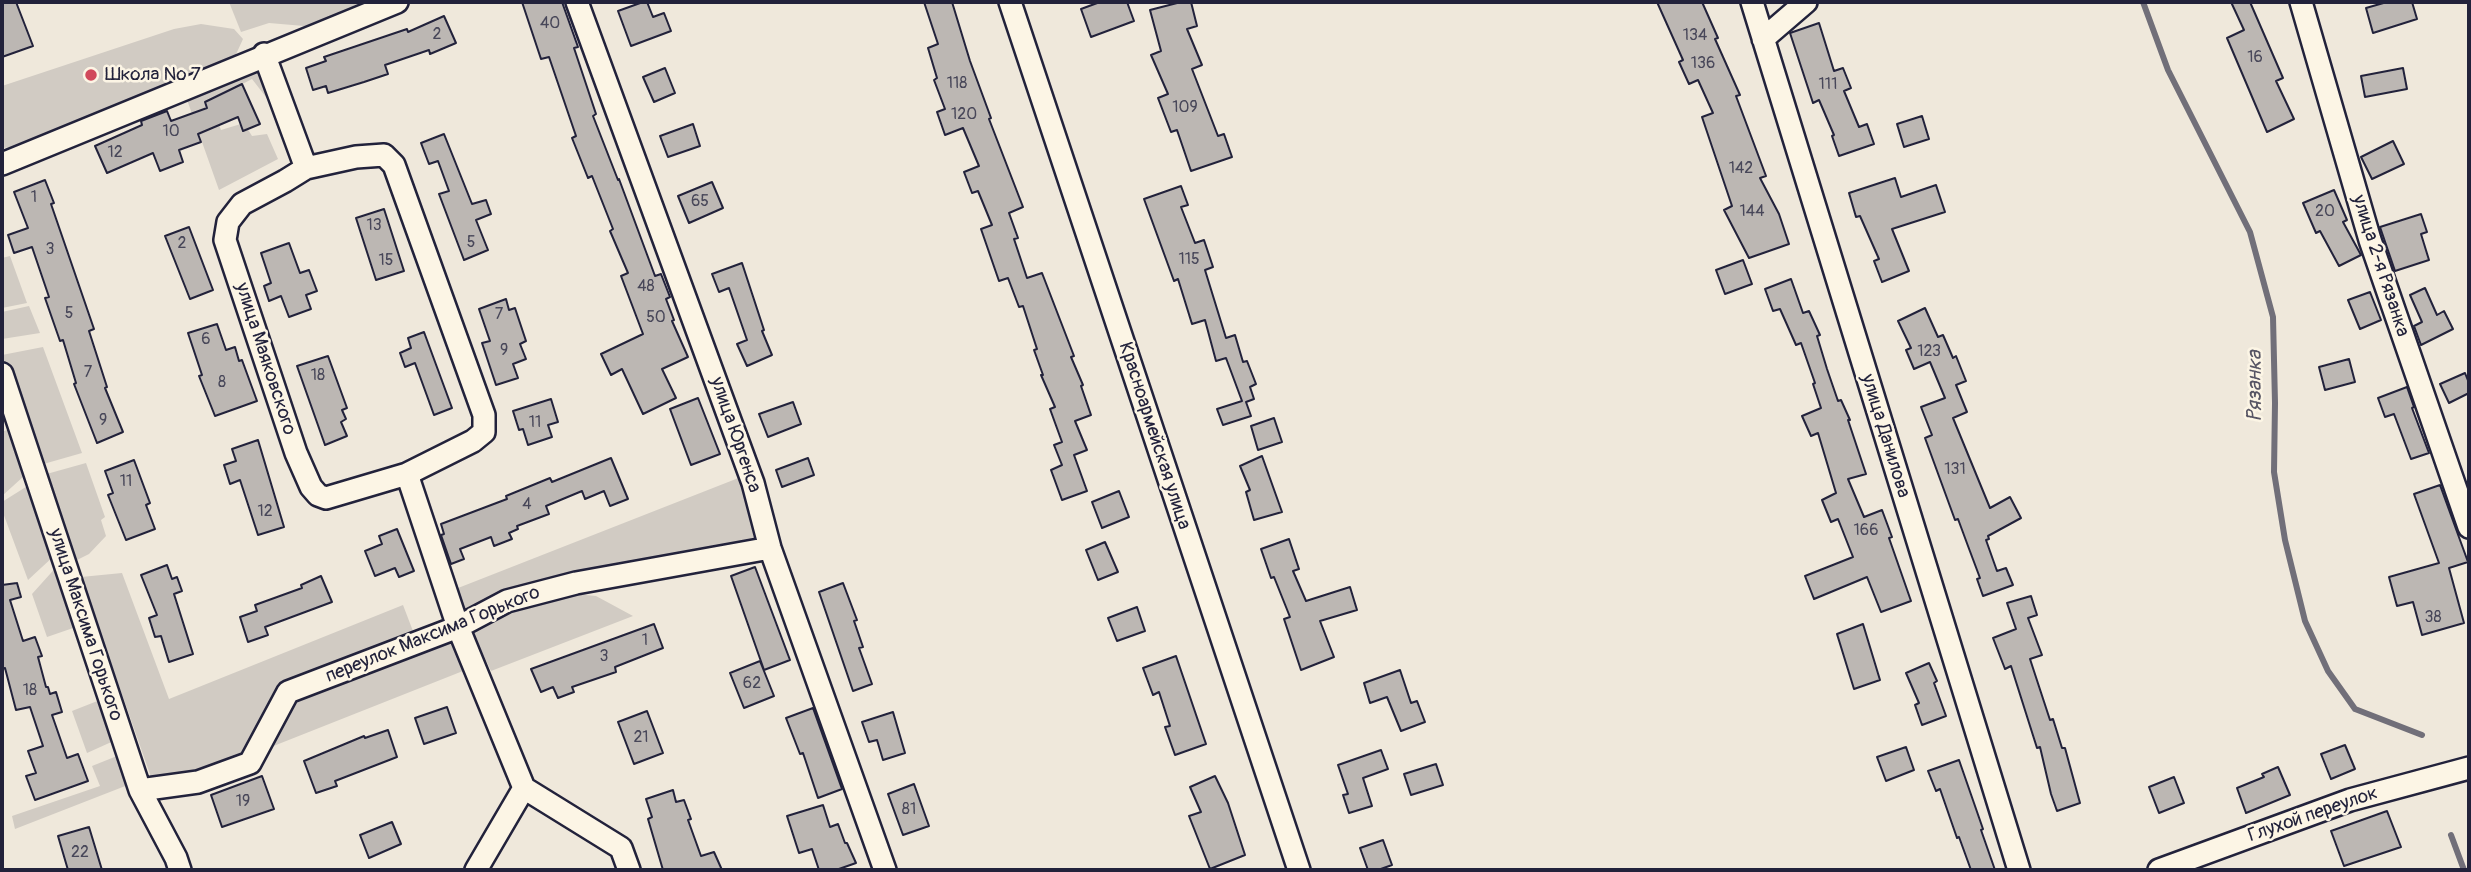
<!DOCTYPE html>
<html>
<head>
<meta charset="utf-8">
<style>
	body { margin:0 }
	#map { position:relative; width:2471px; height:872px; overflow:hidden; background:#efe8db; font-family:Pangolin,sans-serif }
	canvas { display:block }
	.frame { position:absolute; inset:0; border:4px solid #22223b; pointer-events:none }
</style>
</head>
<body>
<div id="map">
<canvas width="2471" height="872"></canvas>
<div class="frame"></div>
</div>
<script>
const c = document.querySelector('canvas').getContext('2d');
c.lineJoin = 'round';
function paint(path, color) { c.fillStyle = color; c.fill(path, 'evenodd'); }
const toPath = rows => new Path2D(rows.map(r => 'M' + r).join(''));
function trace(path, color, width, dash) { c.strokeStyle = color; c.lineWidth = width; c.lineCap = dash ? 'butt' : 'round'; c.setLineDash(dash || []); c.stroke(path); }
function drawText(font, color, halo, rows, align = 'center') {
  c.font = font + ' Pangolin,sans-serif'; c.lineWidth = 5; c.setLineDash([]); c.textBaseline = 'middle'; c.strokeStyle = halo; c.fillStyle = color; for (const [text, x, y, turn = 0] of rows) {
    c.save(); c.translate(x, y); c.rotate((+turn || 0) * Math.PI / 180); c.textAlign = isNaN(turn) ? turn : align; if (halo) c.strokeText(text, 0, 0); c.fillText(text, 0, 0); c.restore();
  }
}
const green = toPath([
	[229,2,272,3,375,2,316,27,269,23,241,32],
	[201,24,234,29,243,39,232,63,23,146,2,148,2,86,174,29],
	[258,62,275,99,269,101,252,79,210,101,221,130,244,123,252,136,267,134,278,159,219,190,185,94],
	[10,256,27,303,2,308,2,258],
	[29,306,40,333,2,339,2,312],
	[43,347,82,453,40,465,2,355],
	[9,429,24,476,2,496,2,432],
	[86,463,105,517,101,520,106,536,89,554,73,562,43,475],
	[741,477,765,540,462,619,453,590],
	[29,485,55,555,28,580,2,510,2,502],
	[59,564,76,627,47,637,32,594],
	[122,573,169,699,403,605,416,639,286,687,248,758,203,774,152,780,81,577],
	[564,593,596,596,633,616,491,671,473,633,507,608],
	[451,630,468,669,271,747,268,745,297,691],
	[105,698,118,739,87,753,72,711],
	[122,754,133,783,15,829,12,816,100,786,92,766]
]);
const stream = toPath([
	[2143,2,2168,70,2250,232,2273,317,2275,403,2274,472,2285,540,2305,621,2328,671,2355,709,2422,735],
	[2451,835,2464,870]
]);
const building = toPath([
	[2,2,16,2,33,46,2,57,2,2],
	[522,2,562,2,578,47,574,48,596,114,593,116,618,180,619,179,655,276,661,274,670,297,666,299,674,320,672,321,688,357,662,369,676,398,643,414,622,369,611,375,601,354,643,334,621,276,628,273,610,231,613,229,592,176,588,178,572,138,576,136,549,57,541,59,522,2],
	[643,2,647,2,653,17,664,13,671,31,631,46,618,11,643,2],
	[924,2,952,2,970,61,991,118,989,119,1023,207,1009,213,1018,238,1014,239,1027,278,1042,273,1074,356,1071,357,1083,385,1081,386,1091,415,1075,421,1087,450,1074,455,1087,491,1062,500,1051,470,1062,465,1054,445,1062,442,1050,409,1055,407,1041,375,1043,375,1034,350,1037,349,1023,306,1019,307,1008,278,999,281,981,229,992,225,978,191,972,193,964,172,979,166,963,128,945,135,937,112,945,109,934,80,937,78,928,48,938,44,924,2],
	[1100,2,1127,2,1134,21,1091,37,1081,9,1100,2],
	[1181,2,1191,2,1197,26,1187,29,1202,65,1192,69,1218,136,1224,134,1232,157,1191,171,1177,130,1171,132,1158,98,1168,94,1151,55,1161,51,1150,10,1181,2],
	[1657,2,1702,2,1718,38,1715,39,1740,95,1736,96,1766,176,1760,178,1779,214,1789,244,1749,258,1724,210,1732,206,1702,117,1713,113,1698,80,1689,84,1679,62,1683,60,1657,2],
	[2231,2,2250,2,2283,78,2276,81,2294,119,2267,132,2227,38,2244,30,2231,2],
	[2387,2,2412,2,2417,19,2373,33,2366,8,2387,2],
	[444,16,456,43,430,54,429,50,385,65,388,74,364,82,328,93,326,86,313,90,306,68,326,61,324,57,407,29,408,32,444,16],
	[1819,23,1834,71,1843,68,1851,88,1844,91,1859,127,1867,124,1874,144,1839,156,1832,136,1834,135,1819,100,1813,103,1790,33,1819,23],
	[665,68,675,93,654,102,643,77,665,68],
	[2403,68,2407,89,2365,97,2361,76,2403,68],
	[242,84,260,124,243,131,238,117,198,134,201,142,179,150,183,162,160,171,153,153,107,173,95,146,142,125,141,121,167,111,171,121,207,108,205,102,242,84],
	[1922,116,1929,139,1904,147,1897,124,1922,116],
	[693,124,700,146,668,157,660,136,693,124],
	[444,134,472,204,486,200,491,214,476,220,488,250,464,260,439,194,449,191,438,161,429,164,421,143,444,134],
	[2393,141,2404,164,2372,179,2361,157,2393,141],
	[1895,178,1901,197,1936,185,1945,212,1892,229,1909,271,1882,282,1874,261,1879,259,1860,216,1856,217,1849,193,1895,178],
	[45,180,54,203,51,204,94,329,89,331,107,387,105,388,123,432,97,443,74,384,76,383,63,340,60,341,45,298,49,297,32,247,14,253,8,235,28,228,14,192,45,180],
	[712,182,723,208,689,223,678,196,712,182],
	[1181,186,1188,205,1181,207,1195,243,1204,240,1213,267,1205,270,1226,338,1235,335,1243,362,1247,361,1256,384,1250,387,1254,399,1246,402,1251,416,1223,425,1217,409,1242,401,1226,358,1216,361,1205,320,1192,324,1178,279,1174,281,1144,199,1181,186],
	[2334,190,2347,220,2343,222,2361,255,2339,266,2320,231,2316,233,2303,203,2334,190],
	[384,209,404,271,376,280,356,218,384,209],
	[2421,214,2427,232,2421,234,2429,260,2395,271,2380,227,2421,214],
	[189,227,213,290,190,299,165,236,189,227],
	[289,243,300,273,309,270,317,291,306,295,311,309,289,317,281,296,269,301,264,286,271,283,261,253,289,243],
	[1743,260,1752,284,1725,294,1716,270,1743,260],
	[742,263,764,330,762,331,772,355,747,366,737,344,747,340,729,288,719,292,712,274,742,263],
	[1791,279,1803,313,1809,311,1820,335,1817,336,1827,369,1838,401,1841,400,1850,420,1848,420,1866,474,1848,479,1864,517,1882,510,1892,537,1889,538,1911,601,1881,612,1867,577,1814,599,1805,576,1853,557,1838,519,1831,522,1822,500,1836,493,1818,433,1811,436,1802,416,1821,408,1813,384,1815,383,1801,343,1796,345,1780,309,1773,311,1765,289,1791,279],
	[2425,288,2437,315,2444,311,2453,329,2421,345,2414,326,2422,322,2410,295,2425,288],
	[2370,292,2381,320,2360,329,2348,300,2370,292],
	[506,299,509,310,515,308,526,341,520,344,526,359,513,364,518,378,496,385,482,343,490,341,479,309,506,299],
	[1925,308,1938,337,1943,335,1953,358,1956,356,1966,381,1956,385,1967,412,1953,418,1990,508,2010,497,2021,518,1988,536,1989,539,1986,540,1997,571,2006,568,2013,585,1983,596,1977,579,1980,578,1968,546,1958,519,1955,520,1925,438,1932,435,1921,407,1945,398,1930,362,1914,369,1906,350,1911,348,1898,321,1925,308],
	[217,324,226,350,235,347,239,361,242,360,257,401,215,416,199,376,202,375,188,333,217,324],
	[424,332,452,408,434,415,415,363,405,367,400,353,411,348,408,338,424,332],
	[328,356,347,408,342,410,346,419,341,422,347,436,325,445,297,366,328,356],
	[2349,359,2355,382,2325,390,2319,367,2349,359],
	[2465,373,2469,383,2469,393,2449,403,2440,384,2465,373],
	[2407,387,2414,407,2412,408,2429,453,2411,459,2394,414,2385,417,2378,398,2407,387],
	[698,398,720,454,691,465,670,409,698,398],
	[551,399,558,422,548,425,552,437,528,445,523,429,519,430,513,411,551,399],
	[793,402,801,424,768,437,759,414,793,402],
	[1274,418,1282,442,1258,450,1251,426,1274,418],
	[258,440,284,527,258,535,240,480,230,484,224,465,236,461,232,449,258,440],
	[1262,456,1282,512,1254,520,1246,492,1250,490,1240,466,1262,456],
	[611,458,628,499,610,506,604,491,585,499,582,491,546,506,549,514,517,526,518,529,509,533,512,539,494,546,491,537,460,549,464,559,451,564,441,535,444,534,441,524,507,499,506,496,550,478,552,482,611,458],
	[808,458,814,475,782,487,776,470,808,458],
	[134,460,150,503,146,505,155,529,126,540,108,495,113,493,105,471,134,460],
	[2440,485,2468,562,2449,568,2464,623,2422,635,2413,602,2397,606,2389,577,2439,563,2414,494,2440,485],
	[1119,491,1129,517,1102,528,1092,502,1119,491],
	[397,529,414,571,399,577,395,568,375,576,365,551,382,544,379,536,397,529],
	[1289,539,1299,569,1293,571,1306,601,1350,587,1357,610,1320,621,1334,657,1301,670,1284,619,1290,617,1274,577,1271,578,1261,549,1289,539],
	[1105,542,1118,572,1098,580,1086,550,1105,542],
	[167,565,172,579,177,577,182,591,174,594,193,654,169,662,161,636,155,637,149,618,157,615,141,575,167,565],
	[755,567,790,660,764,670,731,576,755,567],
	[321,576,332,602,265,627,268,635,248,642,240,617,257,611,255,605,302,588,301,585,321,576],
	[17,583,21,597,10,600,23,641,35,637,42,656,38,657,46,687,48,687,50,694,56,692,62,712,52,715,67,758,78,754,88,781,35,800,26,776,36,773,28,751,43,746,30,707,16,710,5,668,2,669,2,585,17,583],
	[843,583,857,620,854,621,863,647,859,648,872,684,853,691,819,592,843,583],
	[2031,596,2037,615,2028,618,2042,655,2030,659,2050,720,2053,719,2062,748,2065,748,2080,803,2057,811,2051,794,2040,747,2037,748,2011,666,2005,669,1993,638,2016,629,2007,603,2031,596],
	[1137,607,1145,631,1117,641,1108,618,1137,607],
	[654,624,663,648,615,667,616,672,572,687,574,692,558,698,553,687,541,692,531,669,654,624],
	[1863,624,1880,680,1854,689,1837,634,1863,624],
	[1176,656,1206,744,1175,755,1165,727,1170,726,1159,692,1153,695,1143,668,1176,656],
	[760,661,774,696,744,708,730,673,760,661],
	[1929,663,1937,681,1934,683,1946,716,1922,725,1915,705,1919,703,1906,673,1929,663],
	[1400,670,1411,703,1417,701,1425,722,1401,731,1387,697,1370,703,1364,683,1400,670],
	[447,707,456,733,424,744,415,718,447,707],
	[813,708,842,789,818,798,803,753,800,754,786,718,813,708],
	[647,711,663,753,634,764,618,722,647,711],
	[893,712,905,753,883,760,877,740,869,742,862,722,893,712],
	[388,730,397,757,335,781,337,786,316,793,304,761,364,736,365,738,388,730],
	[2345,745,2355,769,2331,779,2321,754,2345,745],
	[1906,747,1914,770,1886,781,1877,757,1906,747],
	[1381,750,1388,769,1363,778,1372,806,1349,813,1343,795,1348,794,1338,765,1381,750],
	[1959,760,1983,829,1981,830,1995,870,1971,870,1959,837,1957,838,1940,789,1936,791,1928,771,1959,760],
	[1436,764,1443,785,1411,795,1404,774,1436,764],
	[2278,767,2290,795,2246,813,2237,788,2264,777,2262,774,2278,767],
	[262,776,274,809,222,827,211,795,262,776],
	[1215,776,1228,803,1245,855,1210,869,1189,816,1201,812,1190,787,1215,776],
	[2174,777,2184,803,2159,813,2149,787,2174,777],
	[914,784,929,826,903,835,888,794,914,784],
	[673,790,676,802,684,800,691,819,688,820,701,856,714,852,722,870,663,870,648,819,652,817,646,799,673,790],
	[823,805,830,827,838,824,845,843,847,843,856,863,836,870,819,870,812,849,799,853,787,816,823,805],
	[2387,811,2401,847,2344,866,2331,831,2387,811],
	[392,822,401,844,369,858,360,835,392,822],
	[89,827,102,870,68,870,58,836,89,827],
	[1383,840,1392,865,1378,870,1368,870,1360,848,1383,840]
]);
const minor = toPath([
	[577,2,753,483,770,548,885,870],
	[1010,2,1299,870],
	[1752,2,2019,870],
	[2301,2,2370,240,2469,527],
	[1763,39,1806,2],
	[264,54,306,168,285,181,242,204,228,222,225,240,296,453,311,487,318,495,326,498,407,474,458,627,524,788,476,870],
	[2,164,397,2],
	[306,168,356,157,384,155,394,165,484,415,484,432,473,441,407,474],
	[2,374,140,790,176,858,180,870],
	[524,788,621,848,629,870],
	[140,790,198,782,250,763,288,692,458,627,507,601,576,583,770,548],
	[2159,870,2350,800,2469,768]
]);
const markers = [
	[91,75,7,"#d1495b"]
];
const numberNames = [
	["40",550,24],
	["2",437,35],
	["134",1695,36],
	["16",2255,58],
	["136",1703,64],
	["118",957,84],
	["111",1828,85],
	["109",1185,108],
	["120",964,115],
	["10",171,132],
	["12",115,153],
	["142",1741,169],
	["1",34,198],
	["65",700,202],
	["144",1752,212],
	["20",2325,212],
	["13",374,226],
	["5",471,243],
	["2",182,244],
	["3",50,250],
	["115",1189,260],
	["15",386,261],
	["48",646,287],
	["5",69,314],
	["7",499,315],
	["50",656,318],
	["6",206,340],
	["9",504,351],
	["123",1929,352],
	["7",88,373],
	["18",318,376],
	["8",222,383],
	["9",103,421],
	["11",535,423],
	["131",1955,470],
	["11",126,482],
	["4",527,505],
	["12",265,512],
	["166",1866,531],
	["38",2433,618],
	["1",645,641],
	["3",604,657],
	["62",752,684],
	["18",30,691],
	["21",641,738],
	["19",243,802],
	["81",909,810],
	["22",80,853]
];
const poiNames = [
	["Школа № 7",105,75]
];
const streetNames = [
	["улица 2-я Рязанка",2380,266,72],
	["улица Маяковского",265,359,72],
	["улица Юргенса",735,435,71],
	["Красноармейская улица",1154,436,72],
	["улица Данилова",1885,436,73],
	["улица Максима Горького",85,625,72],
	["переулок Максима Горького",433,635,-22],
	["Глухой переулок",2313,815,-19]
];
const waterNames = [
	["Рязанка",2256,386,-90]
];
paint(green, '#d1cbc3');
trace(stream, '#716f79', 6);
paint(building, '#bcb7b3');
trace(building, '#22223b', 2);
trace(minor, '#22223b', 26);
trace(minor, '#fcf5e5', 21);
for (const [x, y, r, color] of markers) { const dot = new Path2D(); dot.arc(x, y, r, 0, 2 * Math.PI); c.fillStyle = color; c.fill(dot); trace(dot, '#fcf5e5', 2.5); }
drawText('16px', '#484759', null, numberNames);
drawText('19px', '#22223b', '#fcf5e5', poiNames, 'left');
drawText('19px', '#22223b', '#fcf5e5', streetNames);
drawText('italic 21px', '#575564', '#fcf5e5', waterNames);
</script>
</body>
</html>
